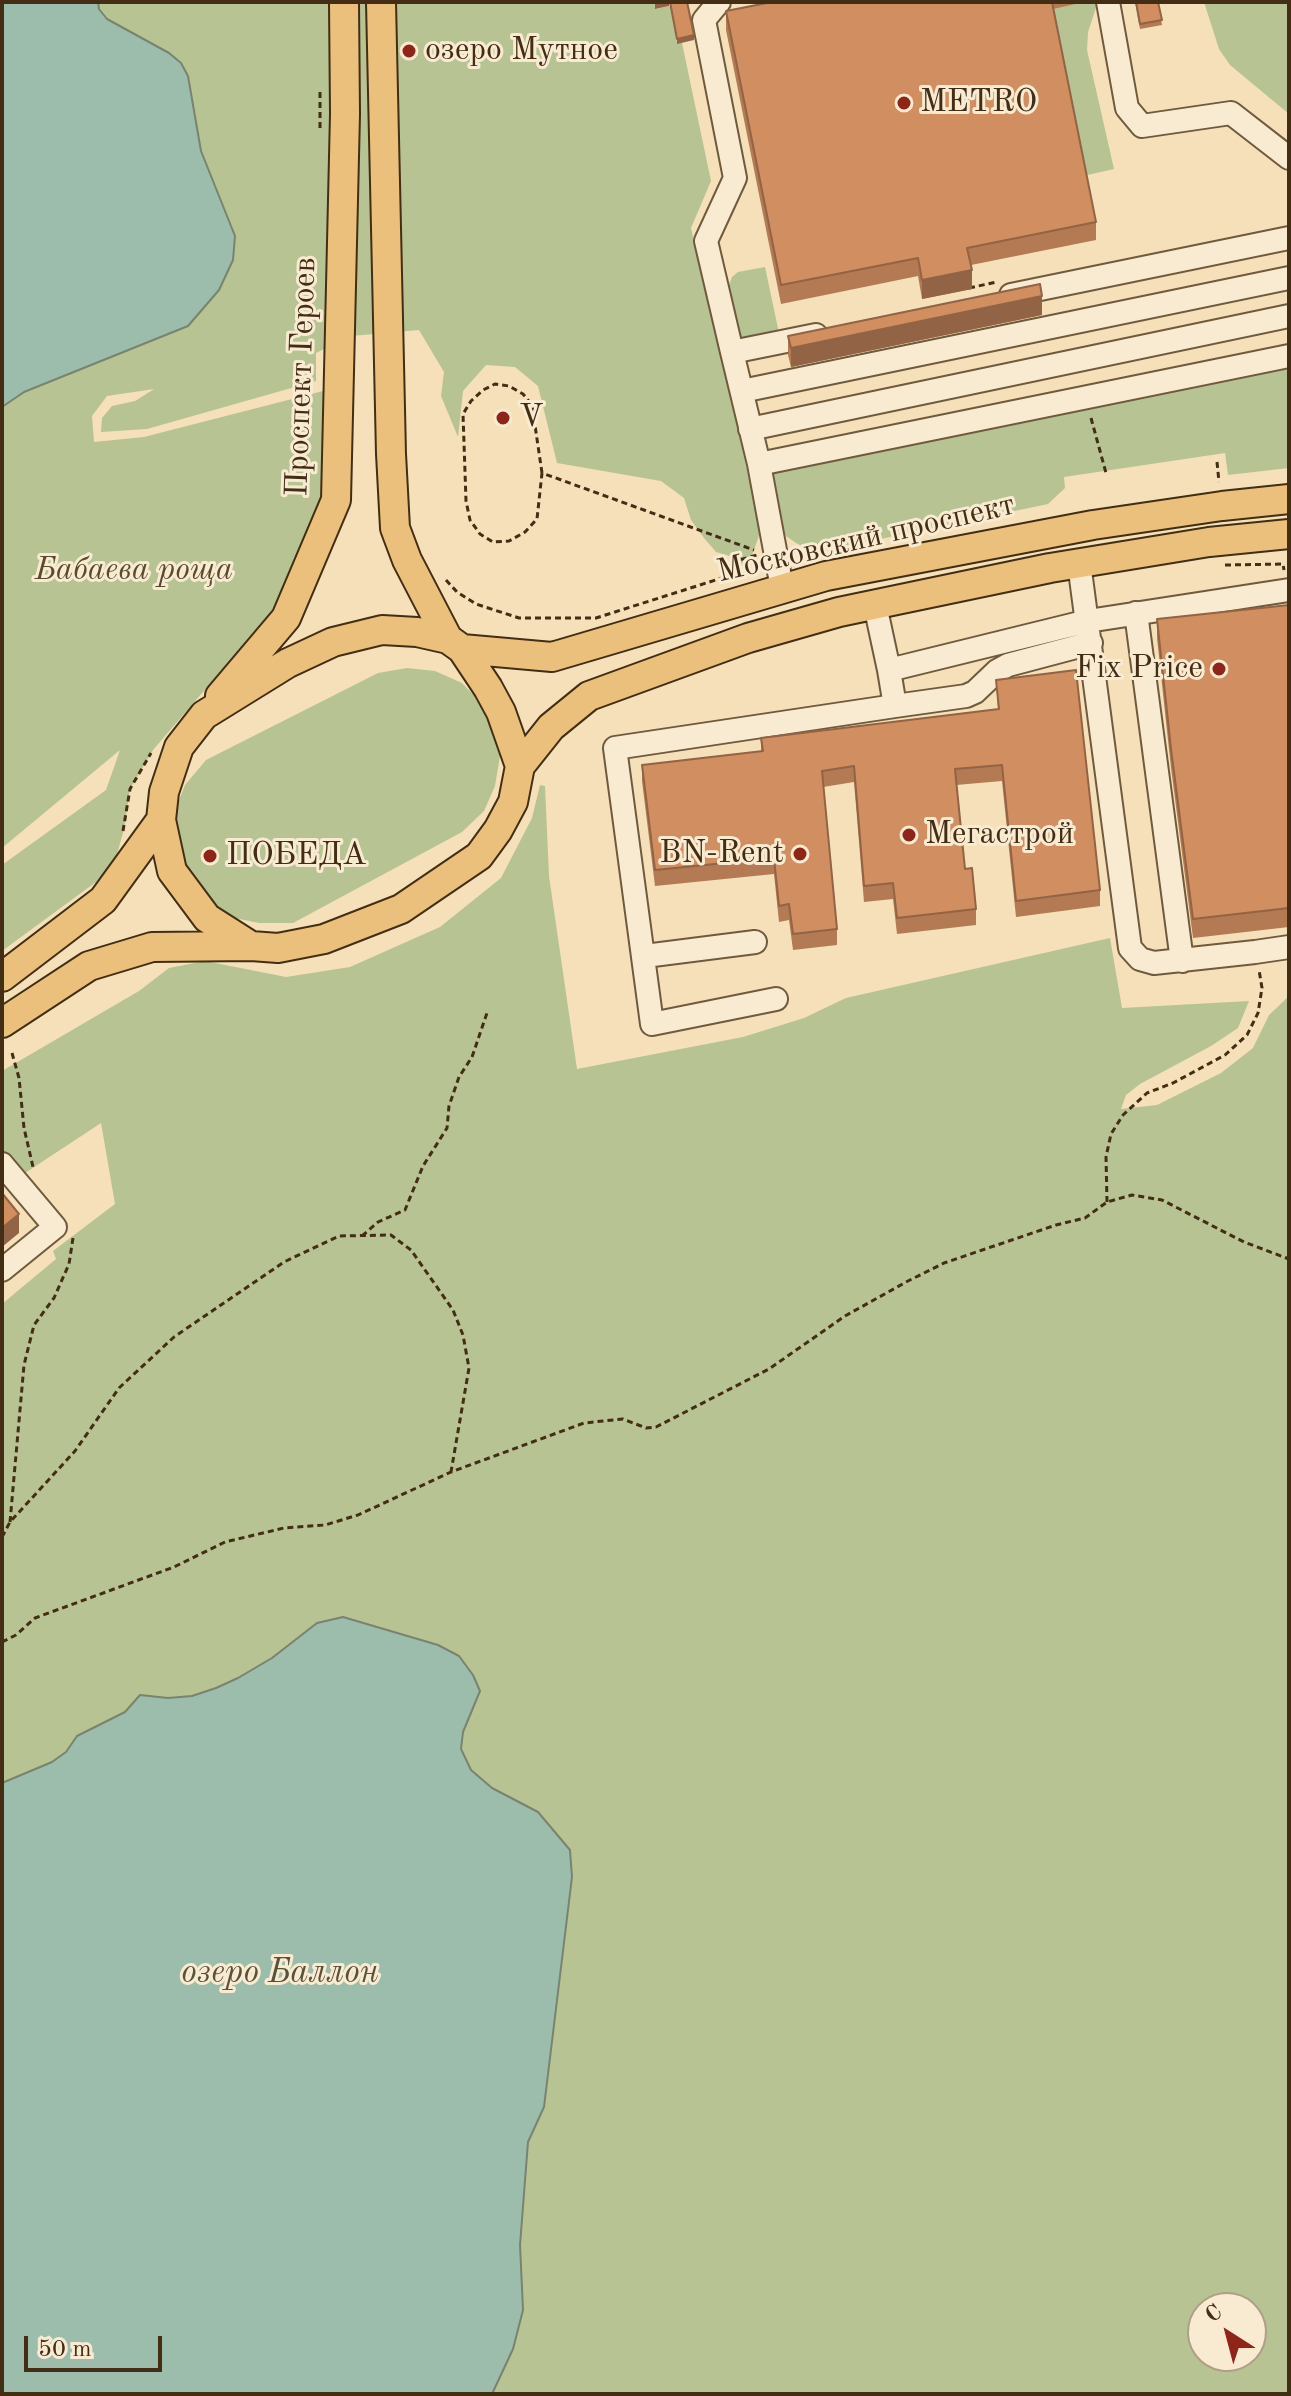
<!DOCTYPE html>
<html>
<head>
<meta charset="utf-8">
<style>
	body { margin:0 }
	#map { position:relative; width:1291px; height:2396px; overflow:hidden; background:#f5e0b9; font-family:"Old Standard TT",serif }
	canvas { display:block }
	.frame { position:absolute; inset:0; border:4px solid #432d14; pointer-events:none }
	.north { position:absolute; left:1187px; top:2292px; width:80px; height:80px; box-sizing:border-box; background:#f8ebd2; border:2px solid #b09f86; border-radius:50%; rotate:324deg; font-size:22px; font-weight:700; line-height:32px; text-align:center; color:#432d14 }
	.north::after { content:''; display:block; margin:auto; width:28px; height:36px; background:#8f2418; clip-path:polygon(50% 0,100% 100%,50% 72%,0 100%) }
	.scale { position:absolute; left:24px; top:2336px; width:138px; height:36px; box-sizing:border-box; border:4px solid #432d14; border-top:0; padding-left:10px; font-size:24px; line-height:28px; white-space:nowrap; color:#432d14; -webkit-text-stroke:6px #f8ebd2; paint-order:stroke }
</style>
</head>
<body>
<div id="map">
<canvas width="1291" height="2396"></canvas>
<div class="frame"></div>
<div class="north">С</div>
<div class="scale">50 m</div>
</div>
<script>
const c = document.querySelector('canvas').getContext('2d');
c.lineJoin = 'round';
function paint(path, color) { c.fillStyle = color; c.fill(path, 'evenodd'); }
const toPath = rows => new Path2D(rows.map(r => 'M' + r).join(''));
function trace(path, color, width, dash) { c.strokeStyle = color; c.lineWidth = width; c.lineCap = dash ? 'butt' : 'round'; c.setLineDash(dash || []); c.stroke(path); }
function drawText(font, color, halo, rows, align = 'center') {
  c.font = font + ' "Old Standard TT",serif'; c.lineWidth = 6; c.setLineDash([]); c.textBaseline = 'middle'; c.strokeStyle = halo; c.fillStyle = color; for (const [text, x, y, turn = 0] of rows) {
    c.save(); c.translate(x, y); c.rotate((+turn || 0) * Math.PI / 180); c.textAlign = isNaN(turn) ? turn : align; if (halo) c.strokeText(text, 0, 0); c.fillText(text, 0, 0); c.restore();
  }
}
const green = toPath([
	[98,2,654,2,656,9,688,2,693,26,675,30,677,43,682,43,711,181,691,228,761,530,751,558,742,568,735,570,733,557,716,552,704,538,691,520,684,498,661,481,557,463,538,386,515,367,486,365,463,391,458,437,441,396,444,372,419,330,351,336,316,353,316,381,147,429,101,432,102,418,112,406,135,401,154,389,107,396,92,416,94,442,144,437,327,390,322,498,271,613,153,750,130,789,124,829,116,858,96,882,2,951,2,865,106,790,120,750,2,848,2,407,235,236,201,151,188,76,169,53,107,19,99,9],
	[1085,2,1098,2,1088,32,1087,50,1114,169,1083,176,1049,9],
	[1204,2,1289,2,1289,114,1230,65,1219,49],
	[765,267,779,333,739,342,728,293,729,285,732,277,738,272],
	[1289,362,1289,468,1228,475,1225,453,1064,477,1065,488,1048,504,823,551,808,549,796,543,786,536,782,526,768,471],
	[407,668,435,671,462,683,481,703,495,729,500,756,495,786,484,811,462,832,293,923,259,923,230,917,203,902,183,877,173,815,185,785,206,760,378,673],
	[540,785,545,786,549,876,577,1069,743,1037,804,1018,846,998,1110,938,1122,1008,1249,1001,1238,1028,1211,1046,1140,1084,1126,1095,1121,1109,1157,1105,1221,1073,1253,1048,1269,1015,1289,996,1289,2394,492,2394,523,2310,520,2245,528,2142,544,2107,572,1877,570,1850,538,1812,492,1788,471,1770,461,1749,463,1732,480,1691,438,1645,343,1617,317,1623,272,1658,238,1678,216,1688,192,1696,168,1698,140,1695,125,1712,77,1736,66,1752,52,1762,2,1783,2,1304,56,1259,53,1251,115,1204,101,1123,16,1179,2,1156,2,1071,139,991,169,968,205,961,286,977,350,967,440,927,501,878,532,818],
	[1203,2308,1251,2308,1251,2356,1203,2356]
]);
const water = toPath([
	[2,2,98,2,99,9,107,19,169,53,181,63,188,76,201,151,235,236,233,260,219,290,188,326,24,392,2,407,2,2],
	[343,1617,438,1645,459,1656,473,1675,480,1691,463,1732,461,1749,471,1770,492,1788,538,1812,570,1850,572,1877,544,2107,528,2142,520,2245,523,2310,513,2349,492,2394,2,2394,2,1783,52,1762,66,1752,77,1736,125,1712,140,1695,168,1698,192,1696,216,1688,238,1678,272,1658,317,1623,343,1617]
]);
const path = toPath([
	[320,128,320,88],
	[969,288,997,282],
	[1091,418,1106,473],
	[1217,462,1219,482],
	[542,473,532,405,523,394,509,386,495,384,483,390,471,401,463,414,466,501,470,520,480,534,493,542,509,541,525,532,537,519,542,473,754,550],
	[1225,565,1283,564,1284,570],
	[446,580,457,592,476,604,519,618,596,618,722,578,739,560,757,555],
	[123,831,130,789,151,753],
	[12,1053,19,1078,24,1128,33,1167],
	[1107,1202,1106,1157,1111,1134,1123,1115,1147,1093,1173,1083,1225,1055,1247,1035,1258,1013,1262,988,1259,970],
	[362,1236,378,1222,405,1210,423,1166,447,1128,449,1106,459,1077,472,1057,488,1010],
	[10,1522,24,1365,34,1325,54,1298,69,1264,73,1238],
	[2,1537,10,1522,75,1451,119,1388,174,1337,284,1262,339,1236,391,1235,411,1250,453,1310,463,1335,469,1368,451,1472],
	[2,1642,16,1635,35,1618,174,1567,225,1542,284,1528,325,1525,358,1515,451,1472,584,1423,623,1419,646,1428,656,1427,769,1369,845,1316,908,1281,944,1263,1056,1225,1085,1218,1107,1202,1132,1195,1162,1200,1244,1242,1289,1259]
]);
const minor = toPath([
	[719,2,704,20,735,178,706,241,732,352],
	[1108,2,1127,108,1142,126,1231,113,1289,158],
	[1011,295,1289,238],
	[742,391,1289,278],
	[750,429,1289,316],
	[759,464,1289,356],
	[1079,563,1130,948,1140,959,1154,963,1255,952,1289,947],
	[782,588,759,464,732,352,816,335],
	[875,605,889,670],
	[1136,613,1182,961],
	[1091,643,1008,665,997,671,975,692,966,696,895,706,889,670,1088,621,1289,590],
	[645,956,755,942],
	[776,999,652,1024,615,748,895,706],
	[2,1164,55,1227,2,1270]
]);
const major = toPath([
	[381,2,391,454,395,528,407,560,448,639],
	[462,649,552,657,826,576,1093,525,1222,506,1289,499],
	[220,696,286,618,336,500,345,114,344,2],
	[520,766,551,727,589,696,748,638,839,612,1050,568,1209,542,1289,534],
	[2,977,103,900,161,820],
	[2,1023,89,966,152,947,251,946,278,948,324,939,401,909,479,856,498,830,513,802,520,766,501,712,488,688,462,649,448,639,417,632,382,630,333,642,288,663,204,715,179,747,164,792,161,820,172,871,207,918,251,946]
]);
const wall = toPath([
	[772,2,1085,2,1053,9,1096,222,1096,240,971,265,972,289,922,299,918,276,781,304,726,30,726,11],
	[1135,2,1158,2,1162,25,1140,29],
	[1042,315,791,367,788,355,788,336],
	[1289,605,1289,927,1193,938,1171,768,1157,638,1157,619],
	[996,680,1100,890,1100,906,1016,917,1002,781,956,785,965,869,976,909,976,925,897,934,893,899,864,902,854,782,823,787,837,929,837,945,793,950,789,920,779,922,774,874,655,886,642,781,642,765,761,751,761,738,998,710]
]);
const shadedWall = toPath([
	[665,2,669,2,669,6,655,9,655,4],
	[694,35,694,40,677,44,677,39],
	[972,270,972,289,922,299,922,280],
	[1042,296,1042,315,791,367,791,348],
	[19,1214,19,1233,2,1247,2,1228]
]);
const building = toPath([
	[670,2,687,2,694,35,677,39,670,2],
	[772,2,1052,2,1096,222,967,248,972,270,922,280,918,258,781,285,726,11,772,2],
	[1136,2,1158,2,1162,20,1140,24,1136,2],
	[1040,284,1042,296,791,348,788,336,1040,284],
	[1289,605,1289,908,1193,919,1171,749,1157,619,1289,605],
	[1076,670,1100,890,1016,901,1002,765,955,769,965,869,972,868,976,909,897,918,893,883,864,886,854,766,822,771,837,929,793,934,789,904,779,906,774,858,655,870,642,765,763,751,761,738,999,709,996,680,1076,670],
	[2,1193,19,1214,2,1228,2,1193]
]);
const markers = [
	[409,51,8,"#8f2418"],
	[904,103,8,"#8f2418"],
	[503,418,8,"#8f2418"],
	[1219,669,8,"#8f2418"],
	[909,835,8,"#8f2418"],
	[800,854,8,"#8f2418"],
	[210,856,8,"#8f2418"]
];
const poiNames = [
	["озеро Мутное",425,51],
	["METRO",920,103],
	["V",519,418],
	["Fix Price",1203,669,"right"],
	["Мегастрой",925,835],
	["BN-Rent",784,854,"right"],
	["ПОБЕДА",226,856]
];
const streetNames = [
	["Проспект Героев",302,377,-88],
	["Московский проспект",866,539,-13]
];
const parkNames = [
	["Бабаева роща",134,571]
];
const waterNames = [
	["озеро Баллон",280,1973]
];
paint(green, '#b7c393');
paint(water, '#9dbdac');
trace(water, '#79836f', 2);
trace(minor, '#705a3d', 26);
trace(major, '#432d14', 32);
trace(path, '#432d14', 3, [6, 4]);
trace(minor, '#f8ebd2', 22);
trace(major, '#eac07c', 28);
paint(wall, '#b37a53');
paint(shadedWall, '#926344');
paint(building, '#d08e61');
trace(building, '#926344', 2);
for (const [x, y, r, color] of markers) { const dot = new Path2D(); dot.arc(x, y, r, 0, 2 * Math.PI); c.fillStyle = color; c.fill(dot); trace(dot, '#f8ebd2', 3); }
drawText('32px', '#432d14', '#f8ebd2', poiNames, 'left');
drawText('32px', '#432d14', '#f8ebd2', streetNames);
drawText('italic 32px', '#5a4b2d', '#f8ebd2', parkNames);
drawText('italic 34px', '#5a513a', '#f8ebd2', waterNames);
</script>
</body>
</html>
